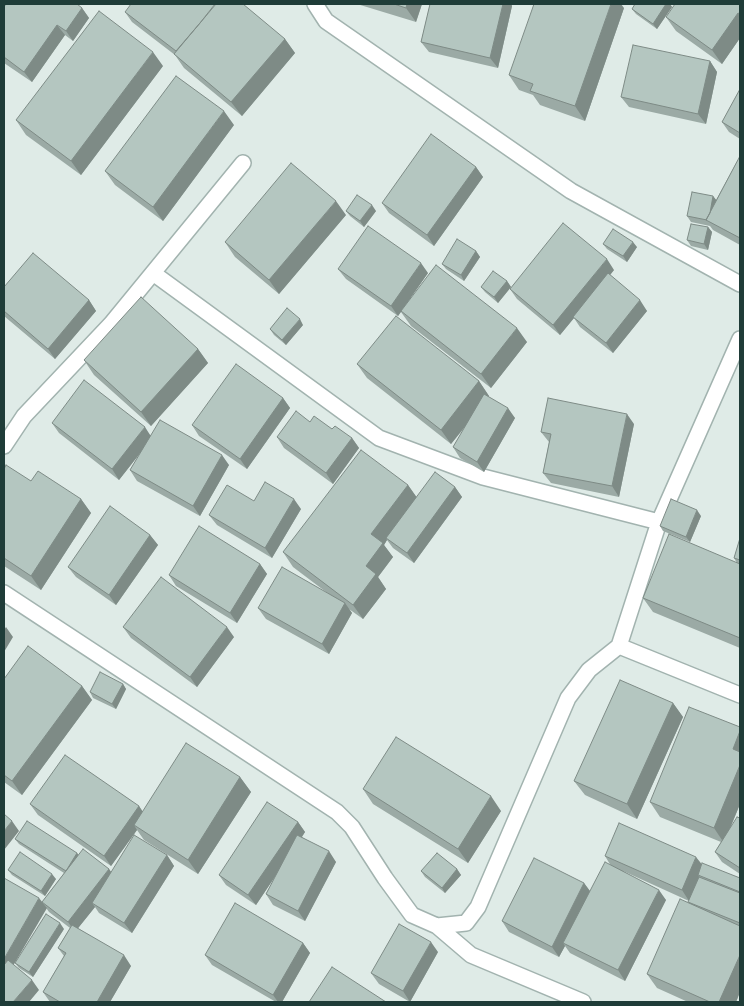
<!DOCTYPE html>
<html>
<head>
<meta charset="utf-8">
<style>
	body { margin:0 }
	#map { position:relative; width:744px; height:1006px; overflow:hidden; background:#dfebe7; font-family:"Sofia Sans Condensed",sans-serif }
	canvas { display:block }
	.frame { position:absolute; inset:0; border:5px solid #1f3c38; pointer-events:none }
</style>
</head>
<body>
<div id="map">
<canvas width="744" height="1006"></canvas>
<div class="frame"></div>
</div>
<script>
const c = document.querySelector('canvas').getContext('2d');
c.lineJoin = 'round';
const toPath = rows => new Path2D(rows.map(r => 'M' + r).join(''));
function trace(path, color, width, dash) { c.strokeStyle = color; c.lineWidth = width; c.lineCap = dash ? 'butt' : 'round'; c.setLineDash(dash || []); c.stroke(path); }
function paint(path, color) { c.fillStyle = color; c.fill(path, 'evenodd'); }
const street = toPath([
	[315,4,326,21,571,191,740,284],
	[153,273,379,438,483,477,659,522],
	[4,446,24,416,111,324,243,163],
	[4,593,337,812,352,827,385,878,412,915,437,926,471,955,583,1002],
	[619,646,740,695],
	[437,926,466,923,478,907,568,698,589,670,619,646,659,522,740,339]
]);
const wall = toPath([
	[357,4,422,4,416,22],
	[430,4,511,4,512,6,498,68,429,52,421,42],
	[635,4,670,4,672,7,657,29,636,14,632,9],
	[740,4,740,38,722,64,676,31,666,17],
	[4,7,82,8,89,18,73,41,65,35,32,82,4,63],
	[624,8,585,121,540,105,533,95,519,90,509,75],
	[125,12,285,39,295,53,242,116,184,68,175,55,132,22],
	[710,61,717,72,706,124,629,107,621,97],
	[163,66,81,175,26,135,16,120],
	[740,89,740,139,729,132,722,122],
	[234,125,163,221,115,185,105,171],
	[740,156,740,245,713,230,710,226,691,222,687,216,713,196,716,200],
	[476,167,483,177,434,246,389,213,382,203],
	[346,211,376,211,364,227,350,216],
	[346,215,279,294,235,257,225,242],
	[708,227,712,232,708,250,691,246,687,240],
	[603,244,637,247,627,262,607,249],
	[476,251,480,257,464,281,446,269,442,264],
	[338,269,428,273,411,297,527,342,491,388,411,326,401,312,398,316,346,279],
	[614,270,610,275,647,311,613,353,580,327,574,318,560,335,517,299,510,289],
	[507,281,511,287,498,303,485,292,481,287],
	[4,287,89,300,96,311,55,359,4,316],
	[303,325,286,345,274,335,270,329],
	[198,349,208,363,151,426,94,375,84,360],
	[357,364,479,381,489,396,488,396,515,418,484,472,460,458,453,447,465,427,451,444,367,378],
	[283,398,290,408,247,469,199,436,192,425],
	[310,422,332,429,352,438,359,448,333,484,284,448,277,437],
	[52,423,151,435,229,465,200,516,137,481,130,470,141,452,119,480,59,433],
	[634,424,619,497,551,483,543,473,549,442,541,432],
	[4,469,31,481,81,499,91,513,41,590,4,566],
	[408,485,416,497,455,487,462,497,414,563,393,548,387,540,384,545,393,557,378,577,386,589,363,619,349,609,352,613,329,654,266,619,258,608,330,595,293,567,283,552],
	[254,501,301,509,272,558,217,525,209,515],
	[701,516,690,542,663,531,660,526],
	[150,535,158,545,116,605,76,577,68,567],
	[740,538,740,648,653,612,643,598,737,563,734,558],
	[260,564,267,574,237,623,176,586,169,575],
	[123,627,234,637,197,687,131,638],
	[4,679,82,686,92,700,22,795,4,782],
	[123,684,126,689,116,709,93,698,90,692],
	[673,703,683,717,637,819,585,795,574,781],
	[740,731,740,804,731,826,740,818,740,874,722,862,715,852,721,842,660,817,650,802],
	[240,777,251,792,198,874,144,840,137,830,111,866,38,815,30,804,139,806,143,812],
	[363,789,501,811,468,863,373,804],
	[298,822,305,832,302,837,336,862,305,921,273,905,266,894,276,875,256,905,226,885,219,875],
	[15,839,77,853,78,855,109,869,111,872,167,855,174,866,132,933,99,913,95,907,78,928,131,966,110,1002,50,1002,43,992,64,956,58,948,70,928,49,912,42,902,64,873,19,844],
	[605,856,702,865,740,878,740,992,736,1002,688,1002,657,988,647,974,689,903,689,901,623,871,666,900,625,981,570,953,565,946,559,957,509,932,502,921,584,883,590,891,611,866],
	[457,869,461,875,445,893,425,877,421,871],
	[8,870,56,879,45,896,12,875],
	[64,929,33,977,19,968,15,963],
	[303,943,310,953,282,1002,276,1002,212,965,205,955],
	[438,952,410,1002,379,984,371,973]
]);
const shadedWall = toPath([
	[407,4,422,4,416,22,406,8],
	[503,4,511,4,512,6,498,68,490,58],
	[611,4,621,4,624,8,585,121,575,106],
	[666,4,670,4,672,7,657,29,653,24],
	[82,8,89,18,73,41,66,31],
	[738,13,740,16,740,38,722,64,712,50],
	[57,25,65,35,32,82,24,72],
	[285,39,295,53,242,116,231,102],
	[153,52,163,66,81,175,71,161],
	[710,61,717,72,706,124,698,114],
	[224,111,234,125,163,221,153,207],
	[476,167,483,177,434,246,427,235],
	[713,196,717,201,708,221],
	[336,201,346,215,279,294,269,280],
	[372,205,376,211,364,227,360,221],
	[708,227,712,232,708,250,704,244],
	[633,242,637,247,627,262,623,256],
	[476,251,480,257,464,281,461,275],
	[607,259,614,270,575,318,573,317,574,318,560,335,553,325],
	[421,263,428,273,398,316,391,306],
	[507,281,511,287,498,303,494,297],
	[89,300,96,311,55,359,48,349],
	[640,300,647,311,613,353,606,343],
	[300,319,303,325,286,345,282,340],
	[517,328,527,342,491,388,481,374],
	[198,349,208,363,151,426,141,412],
	[479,381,489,396,451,444,441,430],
	[283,398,290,408,247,469,240,459],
	[508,408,515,418,484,472,477,462],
	[627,414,634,424,619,497,612,486],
	[145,427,152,438,119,480,112,469],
	[352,438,359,448,333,484,326,473],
	[222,455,229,465,200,516,193,506],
	[408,485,418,499,386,538,387,540,384,545,393,557,378,577,386,589,363,619,353,605,366,566,371,534],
	[455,487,462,497,414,563,407,553],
	[81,499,91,513,41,590,31,576],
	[294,499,301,509,272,558,265,548],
	[697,510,701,516,690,542,686,537],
	[150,535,158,545,116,605,109,595],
	[260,564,267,574,237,623,230,613],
	[345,603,352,613,329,654,322,644],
	[6,627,13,637,4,652,4,630],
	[227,627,234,637,197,687,190,677],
	[123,684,126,689,116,709,112,704],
	[82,686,92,700,22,795,12,781],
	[673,703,683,717,637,819,627,804],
	[740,731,740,759,733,749],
	[740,765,740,804,724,843,714,828],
	[240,777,251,792,198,874,188,860],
	[491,796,501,811,468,863,458,849],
	[139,806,146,817,134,825,137,830,111,866,104,856],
	[12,821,19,831,4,850,4,831],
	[298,822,305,832,256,905,248,895],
	[329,851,336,862,305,921,298,911],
	[77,853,81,858,66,871],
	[167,855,174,866,132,933,124,923],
	[696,857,704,867,698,875,699,877,689,901,682,890],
	[109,869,116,879,92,903,95,907,75,932,68,922],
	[457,869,461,875,445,893,442,888],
	[52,874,56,879,45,896,41,891],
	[584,883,592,894,563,943,565,946,559,957,552,947],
	[659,890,666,900,625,981,618,970],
	[39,898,47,908,6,978,4,974,4,959],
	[60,923,64,929,33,977,29,972],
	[431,942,438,952,410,1002,403,991],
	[303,943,310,953,282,1002,278,1002,273,995],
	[124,955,131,966,110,1002,97,1002],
	[740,955,740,992,736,1002,719,1002],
	[32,980,39,990,29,1002,13,1002]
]);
const building = toPath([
	[6,4,77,4,82,8,66,31,57,25,24,72,4,57,4,7,6,4],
	[131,4,215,4,200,23,176,51,125,12,131,4],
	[216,4,243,4,285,39,231,102,174,54,216,4],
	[394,4,407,4,406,8,394,4],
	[430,4,503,4,490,58,421,42,430,4],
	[534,4,611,4,575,106,530,91,533,84,509,75,534,4],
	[635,4,666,4,653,24,632,9,635,4],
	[675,4,740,4,740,14,738,13,712,50,666,17,675,4],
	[99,11,153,52,71,161,16,120,99,11],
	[633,45,710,61,698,114,621,97,633,45],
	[176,76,224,111,153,207,105,171,176,76],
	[740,89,740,133,722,122,740,89],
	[431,134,476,167,427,235,382,203,431,134],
	[740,156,740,238,706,220,740,156],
	[291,163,336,201,269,280,225,242,291,163],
	[692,192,713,196,710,213,706,220,707,220,687,216,692,192],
	[357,195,372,205,360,221,346,211,357,195],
	[563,223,607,259,553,325,510,289,563,223],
	[691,224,708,227,704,244,687,240,691,224],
	[368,226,421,263,391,306,338,269,368,226],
	[613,229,633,242,623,256,603,244,613,229],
	[457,239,476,251,461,275,442,264,457,239],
	[33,253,89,300,48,349,4,311,4,287,33,253],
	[436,265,517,328,481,374,401,311,436,265],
	[493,271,507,281,494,297,481,287,493,271],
	[608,273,640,300,606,343,573,317,608,273],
	[141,297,198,349,141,412,84,360,141,297],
	[287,308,300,319,282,340,270,329,287,308],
	[396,316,479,381,441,430,357,364,396,316],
	[236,364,283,398,240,459,192,425,236,364],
	[84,380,145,427,112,469,52,423,84,380],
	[484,394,508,408,477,462,453,447,484,394],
	[548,398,627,414,612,486,543,473,551,434,541,432,548,398],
	[296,411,310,422,314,416,332,429,335,426,352,438,326,473,277,437,296,411],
	[160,420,222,455,193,506,130,470,160,420],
	[361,450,408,485,371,534,383,543,366,566,376,574,353,605,283,552,361,450],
	[6,465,31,481,38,471,81,499,31,576,4,558,4,469,6,465],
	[435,472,455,487,407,553,386,538,435,472],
	[265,482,294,499,265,548,209,515,227,485,254,501,265,482],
	[671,499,697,510,686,537,660,526,671,499],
	[110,506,150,535,109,595,68,567,110,506],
	[199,526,260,564,230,613,169,575,199,526],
	[669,534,740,564,740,638,643,598,669,534],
	[740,538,740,560,734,558,740,538],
	[282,567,345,603,322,644,258,608,282,567],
	[161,577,227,627,190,677,123,627,161,577],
	[28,646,82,686,12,781,4,775,4,679,28,646],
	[100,672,123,684,112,704,90,692,100,672],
	[620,680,673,703,627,804,574,781,620,680],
	[689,707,740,727,740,731,733,749,740,752,740,765,714,828,650,802,689,707],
	[396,737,491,796,458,849,363,789,396,737],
	[186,743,240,777,188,860,134,825,186,743],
	[65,755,139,806,104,856,30,804,65,755],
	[267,802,298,822,248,895,219,875,267,802],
	[4,814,12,821,4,831,4,814],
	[737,817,740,818,740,868,715,852,737,817],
	[27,821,77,853,66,871,15,839,27,821],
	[619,823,696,857,682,890,605,856,619,823],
	[134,835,167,855,124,923,92,903,134,835],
	[297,835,329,851,298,911,266,894,297,835],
	[83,849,109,869,68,922,42,902,83,849],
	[20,852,52,874,41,891,8,870,20,852],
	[437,853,457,869,442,888,421,871,437,853],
	[534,858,584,883,552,947,502,921,534,858],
	[605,862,659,890,618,970,563,943,605,862],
	[702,863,740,878,740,892,698,875,702,863],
	[699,877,740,893,740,923,688,902,699,877],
	[4,878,39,898,4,959,4,878],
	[680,899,740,926,740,955,719,1002,710,1002,647,974,680,899],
	[235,903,303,943,273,995,205,955,235,903],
	[46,914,60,923,29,972,15,963,46,914],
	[399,924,431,942,403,991,371,973,399,924],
	[72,925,124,955,97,1002,60,1002,43,992,66,953,58,948,72,925],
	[8,960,32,980,13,1002,4,1002,4,965,8,960],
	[332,967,386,1002,309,1002,332,967]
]);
trace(street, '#a2b3af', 18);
trace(street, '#fff', 15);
paint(wall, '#9baaa5');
paint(shadedWall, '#7e8b86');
paint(building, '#b4c6c0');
trace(building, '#7e8b86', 1);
</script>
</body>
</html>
